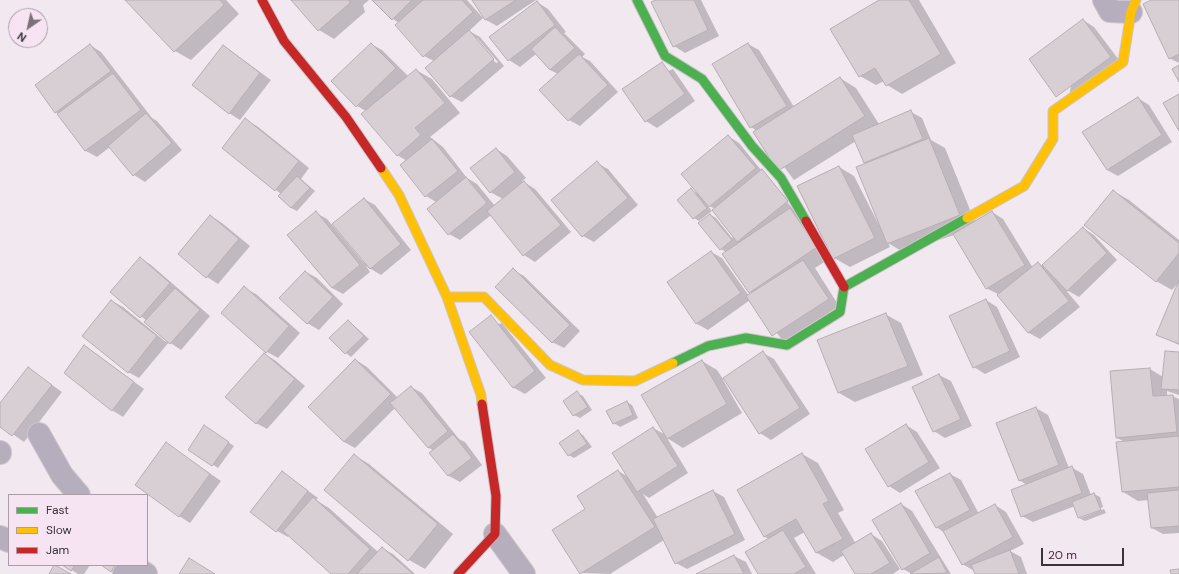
<!DOCTYPE html>
<html>
<head>
<meta charset="utf-8">
<style>
	body { margin:0 }
	#map { position:relative; width:1179px; height:574px; overflow:hidden; background:#f2e8f0; font-family:"DM Sans",sans-serif }
	canvas { display:block }
	.legend { position:absolute; left:8px; top:494px; width:140px; height:72px; box-sizing:border-box; background:#f6e4f3; border:1px solid #ab9da8; margin:0; padding:5px 7px; list-style:none; font-size:12px; color:#3a3338 }
	.legend li { display:flex; align-items:center; gap:8px; height:20px }
	.legend b { width:20px; border:1px solid #ab9da8 }
	.north { position:absolute; left:8px; top:8px; width:40px; height:40px; box-sizing:border-box; background:#f6e4f3; border:1px solid #ab9da8; border-radius:50%; rotate:214deg; font-size:11px; font-weight:700; line-height:16px; text-align:center; color:#3a3338 }
	.north::after { content:''; display:block; margin:auto; width:14px; height:18px; background:#7a7278; clip-path:polygon(50% 0,100% 100%,50% 72%,0 100%) }
	.scale { position:absolute; left:1041px; top:548px; width:83px; height:18px; box-sizing:border-box; border:2px solid #3a3338; border-top:0; padding-left:5px; font-size:12px; line-height:14px; white-space:nowrap; color:#3a3338; -webkit-text-stroke:3px #f6e4f3; paint-order:stroke }
</style>
</head>
<body>
<div id="map">
<canvas width="1179" height="574"></canvas>
<ul class="legend">
<li><b style="height:5px;background:#4caf50"></b>Fast</li>
<li><b style="height:5px;background:#ffc107"></b>Slow</li>
<li><b style="height:5px;background:#c62828"></b>Jam</li>
</ul>
<div class="north">N</div>
<div class="scale">20 m</div>
</div>
<script>
const c = document.querySelector('canvas').getContext('2d');
c.lineJoin = 'round';
function paint(path, color) { c.fillStyle = color; c.fill(path, 'evenodd'); }
const toPath = rows => new Path2D(rows.map(r => 'M' + r).join(''));
function trace(path, color, width, dash) { c.strokeStyle = color; c.lineWidth = width; c.lineCap = dash ? 'butt' : 'round'; c.setLineDash(dash || []); c.stroke(path); }
const shadow = toPath([
	[126,0,226,0,239,14,191,60,175,51],
	[292,0,369,0,363,5,365,12,334,39,319,30],
	[374,0,467,0,483,18,469,31,480,37,504,66,462,102,450,96,434,61,424,56,399,23,393,19],
	[477,38,498,62,496,63,476,39],
	[473,0,536,0,497,26,486,20],
	[655,0,701,0,719,36,685,53,674,46],
	[881,0,919,0,956,63,902,94,887,85,884,81,876,85,860,76,832,29],
	[1153,0,1179,0,1179,63,1169,58],
	[537,2,548,9,566,32,564,33,585,54,582,57,590,61,618,92,580,126,569,120,558,74,550,70,536,54,520,67,509,60],
	[1083,20,1094,27,1122,64,1068,102],
	[371,44,382,50,408,76,416,70,432,79,460,113,430,137,443,147,467,178,477,184,495,206,503,199,490,192,496,149,507,156,526,178,522,181,535,189,571,232,535,262,524,255,491,215,460,240,449,234,436,202,426,196,407,161,397,155,366,111,357,106,333,81],
	[748,44,759,50,794,107,840,78,856,88,879,124,911,112,922,118,931,140,945,148,975,222,992,212,1003,219,1033,268,1038,263,1043,266,1083,228,1094,235,1117,260,1079,297,1065,289,1080,307,1040,339,1029,333,998,294,986,288,954,235,903,252,888,243,890,247,850,267,834,258,839,167,854,176,879,225,880,225,868,164,865,162,856,141,794,180,757,131,751,127],
	[90,45,101,52,152,118,157,121,182,150,145,182,134,175,110,147,97,157,86,151,56,112],
	[224,46,271,80,240,120,229,113],
	[673,69,695,101,657,128,646,121,623,90],
	[1138,98,1149,105,1172,142,1118,176,1107,170],
	[245,120,257,126,309,168,301,179,315,191,297,211,291,208,281,194,276,190],
	[728,136,739,143,832,257,815,268,839,306,784,342,750,300,708,330,697,324,668,282,711,252,722,258,749,296,752,294,726,252,721,249,711,215,716,218,732,238,734,236,715,209,706,204,712,211,699,221,694,218,691,190,700,195],
	[597,163,608,169,638,205,594,242,583,236],
	[1113,191,1129,200,1179,240,1179,282,1172,290,1156,281],
	[364,199,375,205,411,250,381,275,366,266,370,272,343,294,332,288,316,213,327,219,364,263,365,262],
	[211,216,222,223,250,246,218,284,207,277,179,253],
	[140,258,151,265,210,316,181,350,169,342,139,378,128,372,112,301,123,307,166,342,167,341,147,321,111,292],
	[513,270,524,276,580,331,564,348,552,342],
	[306,272,317,278,343,304,319,330,307,323],
	[1179,283,1179,345,1157,334],
	[244,288,256,294,300,333,278,358,267,352],
	[986,300,997,307,1020,357,985,374,974,367],
	[885,314,901,323,923,375,855,402,839,393,818,341],
	[349,321,369,339,351,357,346,353],
	[502,323,546,378,525,394,514,388,470,332],
	[85,346,144,389,123,417,112,410],
	[763,353,774,359,810,414,771,440,760,433,725,379,723,380,742,413,683,448,667,438,688,473,649,498,643,494,658,518,713,491,724,497,745,540,687,569,676,563,664,540,610,574,581,573,587,509,618,471,629,477,653,428,666,435,702,361,717,370,723,379],
	[1179,353,1179,395,1167,391,1167,396,1172,396,1179,399,1179,533,1163,534,1152,528,1149,500,1138,501,1123,492,1125,442,1117,438,1150,369,1163,377],
	[265,354,276,361,305,386,267,429,256,423],
	[356,360,367,367,398,398,411,387,422,393,459,439,465,442,482,465,460,482,449,476,431,453,434,451,429,448,395,408,355,448,344,442,309,407],
	[28,368,62,392,24,442,0,425,0,404],
	[939,375,951,381,972,426,945,438,934,431],
	[577,393,583,396,592,410,580,418,574,415,564,401],
	[627,402,632,405,638,418,620,427,614,423],
	[1036,408,1048,415,1069,468,1071,467,1083,474,1091,495,1094,494,1100,497,1103,507,1081,516,1081,518,1104,509,1106,513,1085,521,1079,518,1075,506,1033,522,1022,516,1027,485,1019,480],
	[906,425,917,432,940,468,900,493,889,486],
	[210,430,234,446,218,468,189,449],
	[578,432,583,435,592,447,574,458,569,455],
	[166,443,221,481,190,523,179,516],
	[802,454,818,463,844,510,838,513,856,544,871,534,882,541,900,569,893,574,856,574,844,555,833,562,817,553,805,532,794,538,816,574,760,574,769,539,765,537,738,490],
	[354,455,369,464,453,534,425,569,409,560],
	[282,472,318,498,316,500,329,508,378,552,382,548,393,554,415,574,333,574,289,535,288,537,277,531,252,512],
	[950,474,961,480,979,514,995,505,1006,512,1024,544,1010,551,1021,557,1027,574,976,574,973,570,962,564,945,533,936,527],
	[901,504,912,511,951,574,912,574,903,569],
	[734,556,746,562,752,574,698,574],
	[64,565,90,565,84,574,78,574],
	[103,565,130,565,117,574]
]);
const building = toPath([
	[125,0,220,0,224,5,174,52,125,0],
	[291,0,349,0,350,3,318,31,291,0],
	[372,0,412,0,392,20,372,0],
	[423,0,462,0,473,12,423,57,395,25,423,0],
	[472,0,516,0,485,20,472,0],
	[656,0,694,0,708,30,673,47,651,2,656,0],
	[879,0,909,0,941,54,886,86,875,68,859,77,830,29,879,0],
	[1151,0,1179,0,1179,54,1169,59,1143,4,1151,0],
	[537,1,555,25,508,61,489,37,537,1],
	[1083,19,1111,57,1056,97,1029,59,1083,19],
	[555,27,575,48,550,70,531,49,555,27],
	[469,30,494,59,450,97,425,68,469,30],
	[371,43,396,68,356,107,331,81,371,43],
	[748,43,787,106,750,128,712,64,748,43],
	[90,44,111,71,55,113,35,85,90,44],
	[223,45,260,73,229,114,192,85,223,45],
	[579,54,608,85,568,121,539,90,579,54],
	[662,62,685,94,645,122,622,89,662,62],
	[1179,65,1179,82,1172,69,1179,65],
	[416,69,445,103,415,128,421,135,397,156,361,114,416,69],
	[113,73,141,110,85,151,57,114,113,73],
	[840,77,865,116,778,171,753,132,840,77],
	[1179,94,1179,131,1163,103,1179,94],
	[1138,97,1162,135,1107,170,1082,132,1138,97],
	[911,110,923,139,864,163,852,135,911,110],
	[146,113,172,143,133,176,108,146,146,113],
	[245,118,299,161,275,191,222,148,245,118],
	[728,135,756,168,709,207,681,174,728,135],
	[929,138,960,215,887,244,856,167,929,138],
	[432,139,458,171,425,197,400,165,432,139],
	[496,148,515,172,490,193,470,168,496,148],
	[597,161,628,198,582,237,551,200,597,161],
	[839,166,875,238,833,259,797,186,839,166],
	[762,169,788,201,737,242,712,210,762,169],
	[297,176,310,188,291,208,278,196,297,176],
	[466,177,487,203,448,235,427,209,466,177],
	[524,181,561,225,523,256,487,211,524,181],
	[691,188,707,208,693,219,677,200,691,188],
	[1113,190,1179,243,1179,253,1156,282,1084,225,1113,190],
	[364,198,401,244,370,269,332,224,364,198],
	[790,208,817,247,749,293,722,254,790,208],
	[316,211,360,265,332,288,287,235,316,211],
	[992,211,1025,265,986,289,953,234,992,211],
	[710,214,732,240,720,250,698,223,710,214],
	[210,215,239,239,206,278,178,254,210,215],
	[1083,227,1107,253,1067,291,1042,265,1083,227],
	[711,251,741,293,696,324,667,282,711,251],
	[140,257,170,283,140,318,110,292,140,257],
	[803,260,829,299,772,336,746,296,803,260],
	[1038,262,1069,301,1028,333,997,295,1038,262],
	[513,268,570,325,552,343,495,287,513,268],
	[305,271,333,297,307,324,279,298,305,271],
	[1179,280,1179,344,1156,335,1179,280],
	[244,286,289,326,266,353,221,313,244,286],
	[175,288,200,310,170,344,144,322,175,288],
	[986,299,1010,351,973,368,949,316,986,299],
	[111,300,157,336,128,373,82,336,111,300],
	[886,313,908,366,838,393,817,340,886,313],
	[491,315,535,371,513,388,469,332,491,315],
	[348,320,364,336,345,354,329,338,348,320],
	[84,345,134,382,112,411,64,373,84,345],
	[763,351,800,408,759,434,723,378,763,351],
	[1165,351,1179,352,1179,390,1161,389,1165,351],
	[264,353,295,379,256,424,225,397,264,353],
	[355,359,391,394,344,442,308,407,355,359],
	[702,360,727,404,667,439,641,395,702,360],
	[28,367,52,385,12,436,0,427,0,403,28,367],
	[1150,368,1153,396,1173,395,1177,432,1116,438,1110,371,1150,368],
	[939,374,961,419,933,432,912,387,939,374],
	[411,386,448,431,428,448,390,403,411,386],
	[577,391,588,407,573,416,563,401,577,391],
	[627,401,633,415,613,424,606,411,627,401],
	[1036,407,1059,465,1019,481,996,423,1036,407],
	[906,424,929,462,888,487,865,449,906,424],
	[204,425,229,442,212,466,188,450,204,425],
	[653,427,678,466,637,492,612,453,653,427],
	[578,430,587,444,568,456,559,443,578,430],
	[453,434,472,458,448,476,429,453,453,434],
	[1179,436,1179,487,1122,492,1116,442,1179,436],
	[166,442,210,474,179,517,135,485,166,442],
	[802,453,829,501,823,504,843,539,816,553,796,519,764,537,737,490,802,453],
	[354,454,438,524,408,561,324,490,354,454],
	[1072,466,1082,493,1021,517,1011,490,1072,466],
	[618,470,655,527,580,574,552,530,585,509,577,496,618,470],
	[282,471,308,491,276,532,250,512,282,471],
	[950,473,970,510,936,528,915,491,950,473],
	[713,490,735,534,675,564,653,519,713,490],
	[1179,490,1179,526,1151,528,1147,493,1179,490],
	[1094,493,1101,510,1078,518,1072,502,1094,493],
	[313,497,370,549,348,574,331,574,283,531,313,497],
	[901,503,930,553,902,570,872,520,901,503],
	[995,504,1013,537,962,565,943,531,995,504],
	[783,530,806,567,794,574,758,574,745,552,783,530],
	[871,533,890,563,871,574,855,574,841,551,871,533],
	[382,547,413,574,357,574,382,547],
	[1010,550,1019,574,975,574,971,565,1010,550],
	[734,555,744,574,696,574,734,555],
	[939,557,947,573,910,574,939,557],
	[189,558,215,574,179,574,189,558],
	[54,565,55,565,71,574,49,574,54,565],
	[62,565,75,565,71,571,62,565],
	[101,565,115,565,111,572,101,565],
	[1179,569,1179,574,1171,574,1170,570,1179,569]
]);
const street = toPath([
	[1104,0,1110,11,1131,12],
	[39,434,62,475,79,495],
	[0,453,0,452],
	[495,534,524,574],
	[0,537,9,541],
	[124,574,133,566,146,574]
]);
const fast = toPath([
	[637,0,665,56,702,79,752,146,781,178,806,221],
	[673,363,708,346,746,338,787,345,840,312,844,287,967,218]
]);
const slow = toPath([
	[381,168,399,195,447,297,481,395,482,404],
	[967,218,1024,186,1053,139,1053,111,1123,62,1131,12,1136,0],
	[447,297,484,297,550,365,583,380,635,381,673,363]
]);
const jam = toPath([
	[262,0,284,41,346,117,381,168],
	[806,221,844,287],
	[458,574,495,534,496,496,482,404]
]);
paint(shadow, '#0003');
paint(building, '#d8cfd4');
trace(building, '#b7aeb4', 1);
trace(street, '#ccc5ca', 24);
trace(fast, '#ccc5ca', 11);
trace(slow, '#ccc5ca', 11);
trace(jam, '#ccc5ca', 11);
trace(street, '#b7aebd', 22);
trace(fast, '#4caf50', 9);
trace(slow, '#ffc107', 9);
trace(jam, '#c62828', 9);
</script>
</body>
</html>
